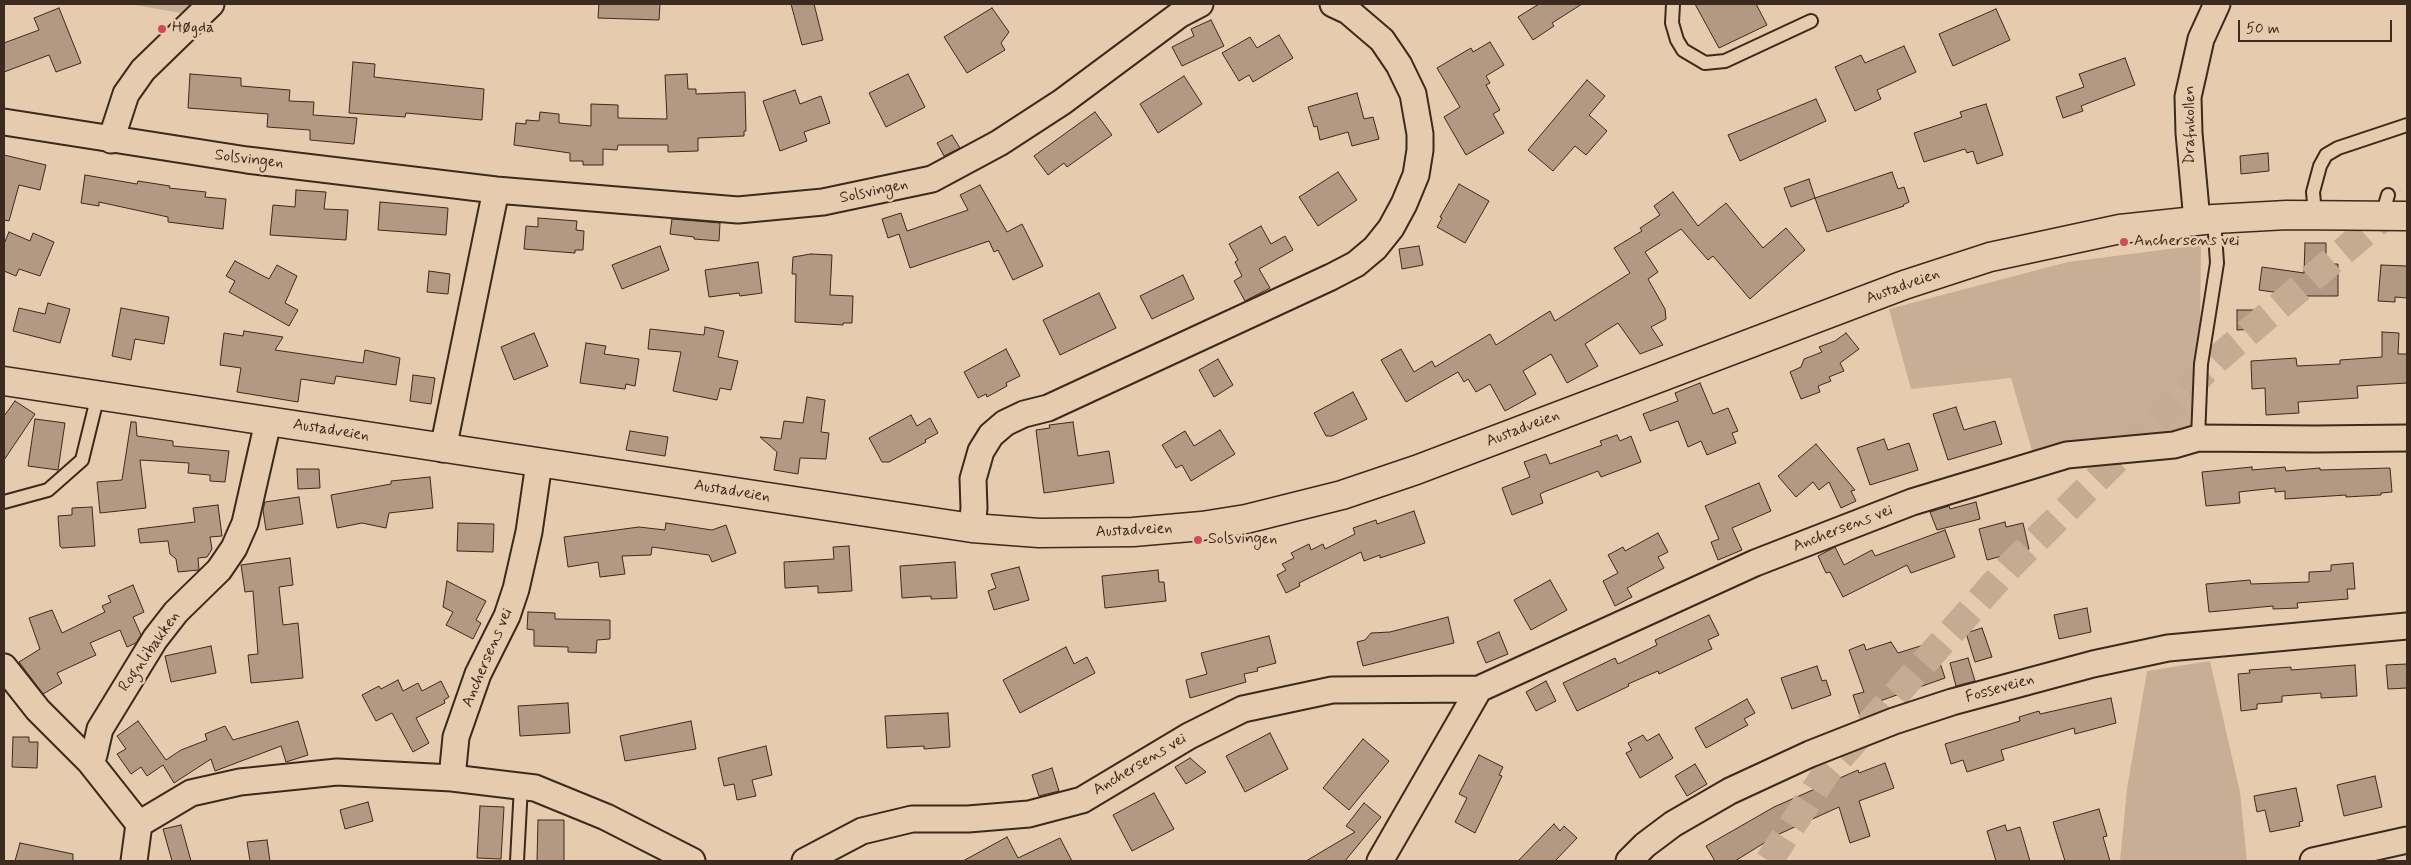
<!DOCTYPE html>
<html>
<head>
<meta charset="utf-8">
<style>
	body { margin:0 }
	#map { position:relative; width:2411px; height:865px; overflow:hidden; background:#e7cbae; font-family:Mynerve,sans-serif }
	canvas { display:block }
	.frame { position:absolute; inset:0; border:5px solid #3b2a1e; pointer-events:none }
	.scale { position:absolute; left:2238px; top:20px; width:154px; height:22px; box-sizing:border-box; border:2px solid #3b2a1e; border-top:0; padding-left:6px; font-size:15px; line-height:18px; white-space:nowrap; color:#3b2a1e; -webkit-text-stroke:4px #e7cbae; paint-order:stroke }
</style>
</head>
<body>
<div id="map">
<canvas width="2411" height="865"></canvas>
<div class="frame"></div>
<div class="scale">50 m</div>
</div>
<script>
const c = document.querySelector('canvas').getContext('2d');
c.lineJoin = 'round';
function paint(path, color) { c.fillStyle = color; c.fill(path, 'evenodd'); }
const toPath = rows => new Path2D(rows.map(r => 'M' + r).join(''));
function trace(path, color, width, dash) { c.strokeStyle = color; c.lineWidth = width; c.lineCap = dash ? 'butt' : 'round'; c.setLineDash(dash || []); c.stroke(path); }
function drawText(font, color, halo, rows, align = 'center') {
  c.font = font + ' Mynerve,sans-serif'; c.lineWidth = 5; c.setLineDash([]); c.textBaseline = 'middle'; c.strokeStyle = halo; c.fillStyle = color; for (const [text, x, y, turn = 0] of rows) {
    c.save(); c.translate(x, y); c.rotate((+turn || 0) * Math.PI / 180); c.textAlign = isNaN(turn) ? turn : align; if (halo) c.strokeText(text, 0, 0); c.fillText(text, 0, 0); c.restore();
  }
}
const green = toPath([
	[129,4,211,4,198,16],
	[2201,245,2199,426,2033,454,2011,378,1911,389,1889,309,2068,262],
	[2210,661,2240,792,2247,861,2120,861,2127,789,2147,671]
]);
const building = toPath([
	[599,4,660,4,659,20,598,18,599,4],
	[791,4,814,4,823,40,802,45,791,4],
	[1539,4,1582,4,1552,23,1554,26,1533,40,1518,17,1539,4],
	[1695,4,1756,4,1767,25,1719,48,1695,4],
	[59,8,81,63,56,72,49,55,4,72,4,43,39,30,34,18,59,8],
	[992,8,1009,32,1001,43,1005,50,967,73,944,37,992,8],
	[1996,9,2010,40,1953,66,1939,34,1996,9],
	[1211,20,1224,46,1182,66,1172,47,1194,36,1191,29,1211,20],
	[1279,35,1293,58,1253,82,1249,75,1239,81,1222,53,1250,37,1257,48,1279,35],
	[1490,42,1504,65,1486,76,1490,83,1486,85,1500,110,1493,114,1504,133,1466,155,1444,117,1460,107,1437,68,1471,48,1473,52,1490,42],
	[1904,46,1916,72,1877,90,1881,99,1855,111,1835,67,1861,55,1865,63,1904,46],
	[2125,58,2135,85,2081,106,2083,111,2063,118,2056,97,2084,87,2079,74,2125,58],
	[353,62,375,64,374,77,484,89,482,120,406,113,405,117,349,113,353,62],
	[190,74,241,78,241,86,290,90,289,101,314,102,313,115,357,118,354,144,310,140,310,130,267,127,268,114,188,108,190,74],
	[687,74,688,89,696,89,696,94,745,92,746,131,744,131,744,136,698,138,698,151,668,152,668,145,618,145,617,150,603,149,603,165,583,165,583,161,570,161,570,153,514,145,516,123,526,124,526,120,539,121,540,112,559,114,559,123,591,126,591,104,618,105,618,118,667,119,665,75,687,74],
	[908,74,925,107,886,127,869,93,908,74],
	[1184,76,1202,104,1158,133,1140,104,1184,76],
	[1587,80,1605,96,1589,115,1607,131,1586,155,1575,146,1553,171,1528,150,1587,80],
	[795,90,800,104,821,96,830,123,804,132,807,141,780,151,763,101,795,90],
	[1357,93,1364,119,1373,117,1379,139,1352,146,1348,132,1320,140,1317,126,1314,127,1308,107,1357,93],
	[1816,99,1826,121,1740,161,1728,135,1816,99],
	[1986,104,2003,155,1977,164,1973,151,1967,153,1965,149,1924,162,1914,133,1962,117,1960,112,1986,104],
	[1095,112,1112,135,1067,167,1064,163,1048,175,1034,156,1095,112],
	[952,135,960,148,944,156,937,143,952,135],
	[2268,153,2269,171,2241,174,2240,156,2268,153],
	[4,155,46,165,40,190,19,185,9,221,4,220,4,155],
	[1338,172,1357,200,1318,226,1299,197,1338,172],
	[1892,172,1898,189,1904,187,1909,202,1903,205,1904,206,1827,232,1815,198,1892,172],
	[85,175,137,184,138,181,170,186,169,188,206,192,205,197,226,199,223,229,168,222,168,217,99,202,99,206,81,203,85,175],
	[1809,179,1815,198,1791,207,1784,188,1809,179],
	[1459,184,1489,201,1465,243,1437,227,1442,218,1440,217,1459,184],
	[980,185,1007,232,1022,224,1043,266,1013,280,998,250,994,252,989,241,910,268,899,234,888,238,882,219,901,213,907,231,942,219,968,210,960,195,980,185],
	[296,190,326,192,324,209,348,210,346,240,270,235,273,205,295,207,296,190],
	[1673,192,1698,226,1726,203,1763,248,1786,228,1805,250,1750,299,1713,256,1708,260,1681,229,1645,252,1658,272,1648,279,1665,309,1666,319,1651,327,1663,345,1640,354,1618,323,1585,344,1598,366,1567,383,1551,354,1523,371,1536,394,1505,411,1490,384,1476,392,1468,379,1464,382,1458,372,1406,402,1381,360,1401,349,1414,372,1432,361,1435,367,1490,334,1496,345,1550,311,1555,321,1630,273,1614,248,1642,231,1640,228,1660,215,1654,206,1673,192],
	[380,202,448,208,446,235,378,230,380,202],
	[538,218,577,221,576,230,584,231,583,250,575,250,575,253,524,249,526,226,538,227,538,218],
	[672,219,720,223,719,241,694,239,694,237,670,234,672,219],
	[1261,226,1271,244,1285,236,1293,250,1259,269,1270,288,1245,301,1234,281,1242,276,1235,262,1238,260,1229,244,1261,226],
	[9,232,30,241,33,233,54,242,40,276,19,269,16,276,4,271,4,244,9,232],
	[2305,243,2326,243,2326,264,2338,264,2338,296,2301,296,2259,290,2262,267,2304,273,2305,243],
	[660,246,669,270,622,289,612,265,660,246],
	[1419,246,1423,265,1402,269,1399,249,1419,246],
	[811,254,832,255,830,295,853,296,852,323,843,323,843,325,795,322,796,274,792,274,793,257,811,254],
	[235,261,269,279,277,265,297,276,285,303,298,310,289,326,229,292,235,281,226,276,235,261],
	[758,262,762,293,740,296,739,293,709,297,705,270,758,262],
	[2381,265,2407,266,2407,298,2395,297,2395,302,2378,301,2381,265],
	[429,271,450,274,448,294,427,292,429,271],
	[1183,275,1194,299,1152,319,1140,296,1183,275],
	[1099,293,1116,328,1060,355,1043,320,1099,293],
	[48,303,70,309,60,343,13,331,19,308,45,314,48,303],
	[121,308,169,317,164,344,135,339,131,360,112,356,121,308],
	[2237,310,2258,310,2259,329,2237,330,2237,310],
	[705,327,724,331,718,357,738,361,731,390,720,388,717,400,673,391,681,352,648,349,650,329,704,335,705,327],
	[244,331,283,337,275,350,363,363,365,350,400,358,396,385,336,376,334,384,301,379,298,402,237,392,241,368,220,365,224,333,243,336,244,331],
	[2382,332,2399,333,2398,354,2407,354,2407,383,2357,386,2358,398,2298,402,2299,413,2266,415,2265,388,2252,389,2251,361,2296,358,2297,366,2340,364,2340,360,2382,357,2382,332],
	[534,333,548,366,514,380,501,347,534,333],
	[1846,333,1859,349,1840,363,1844,371,1829,377,1831,381,1818,386,1820,392,1801,399,1790,372,1801,367,1804,359,1822,352,1819,347,1835,341,1846,333],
	[586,343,606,346,604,354,639,359,635,386,626,384,625,389,580,383,586,343],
	[1006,349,1020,376,1006,383,1007,386,987,397,986,394,978,398,964,372,1006,349],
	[1218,359,1233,385,1214,397,1199,370,1218,359],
	[413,375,435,378,431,404,410,401,413,375],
	[1700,383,1713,414,1728,408,1738,431,1732,433,1736,443,1707,455,1701,441,1688,447,1678,421,1650,431,1643,414,1678,401,1675,393,1700,383],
	[1353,392,1367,419,1332,436,1326,436,1314,413,1353,392],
	[807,397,825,400,821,432,829,433,826,459,800,458,798,474,774,470,777,452,760,437,781,439,784,421,803,423,807,397],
	[15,401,35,414,4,460,4,416,15,401],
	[1956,407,1964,430,1995,421,2002,444,1948,460,1933,414,1956,407],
	[911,415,917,426,930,418,938,433,925,440,926,442,889,462,882,462,869,438,911,415],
	[35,419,65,423,58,470,28,466,35,419],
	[131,422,136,422,137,436,173,441,173,446,229,451,225,482,210,481,210,475,188,473,189,463,140,460,146,508,100,513,97,482,122,480,131,422],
	[1073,422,1078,456,1109,451,1114,483,1044,493,1036,430,1050,428,1049,425,1073,422],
	[1220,430,1235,454,1191,481,1182,465,1176,468,1162,445,1185,431,1194,446,1220,430],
	[630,431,668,437,665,456,626,450,630,431],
	[1617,435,1620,441,1631,436,1641,462,1601,477,1598,471,1544,492,1540,494,1543,503,1512,515,1502,488,1530,477,1524,462,1546,454,1550,464,1602,445,1600,441,1617,435],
	[1884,439,1888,450,1909,443,1918,470,1870,485,1857,448,1884,439],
	[1816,444,1855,490,1851,491,1856,501,1841,508,1829,482,1819,490,1813,482,1796,497,1778,476,1816,444],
	[2252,467,2252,470,2285,467,2286,471,2320,468,2320,470,2390,468,2392,492,2381,493,2381,495,2346,497,2346,495,2285,499,2285,491,2275,492,2275,488,2239,492,2240,503,2206,506,2202,472,2252,467],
	[297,469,319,469,320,488,298,489,297,469],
	[430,477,433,508,389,513,386,528,362,523,337,528,331,495,391,484,391,481,430,477],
	[1759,483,1771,511,1732,528,1742,550,1718,560,1711,542,1719,539,1705,506,1759,483],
	[299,497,303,524,266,530,263,510,265,502,299,497],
	[1976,502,1980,519,1937,530,1930,512,1949,506,1950,509,1976,502],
	[218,505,222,536,210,537,212,549,207,557,198,558,199,570,178,572,176,559,170,554,168,541,140,543,138,529,195,522,193,508,218,505],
	[92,507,95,546,62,548,60,546,58,516,72,515,72,508,92,507],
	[1414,511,1425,543,1380,558,1380,555,1364,561,1361,552,1299,583,1300,586,1286,593,1277,575,1286,570,1282,564,1294,558,1291,553,1309,544,1311,550,1323,544,1325,549,1355,534,1353,528,1376,520,1377,524,1414,511],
	[2005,522,2006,527,2023,523,2029,549,1987,560,1979,529,2005,522],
	[458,523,494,524,493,552,457,551,458,523],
	[666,523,712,530,726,525,736,553,712,562,709,555,652,547,651,555,622,556,625,574,600,577,598,562,568,567,564,537,639,527,665,530,666,523],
	[1945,530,1955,557,1911,573,1907,565,1843,597,1830,572,1826,573,1818,556,1835,547,1844,565,1872,550,1875,556,1945,530],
	[1658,533,1668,552,1658,557,1664,568,1627,588,1632,597,1615,606,1603,581,1618,573,1608,555,1623,547,1625,551,1658,533],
	[849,546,852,591,818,593,818,586,785,588,784,562,834,559,833,547,849,546],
	[290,558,293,585,279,587,283,625,298,623,303,678,251,683,248,655,258,654,253,591,245,592,241,565,290,558],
	[955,562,957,598,931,599,931,596,902,598,900,566,955,562],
	[2353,563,2355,589,2347,589,2348,599,2297,603,2298,608,2273,609,2273,606,2209,612,2206,584,2250,580,2251,584,2309,582,2309,572,2331,571,2331,565,2353,563],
	[1019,567,1029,600,994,610,988,591,996,588,991,574,1019,567],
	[1158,570,1159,582,1164,582,1166,601,1105,608,1102,576,1158,570],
	[1550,580,1567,610,1531,630,1514,600,1550,580],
	[447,581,486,601,476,620,481,623,473,639,446,625,453,612,443,607,447,581],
	[133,585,144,612,133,617,141,635,136,643,127,647,120,630,90,643,96,655,57,673,62,683,43,694,19,662,40,649,29,618,52,610,62,633,105,612,102,606,111,602,108,596,133,585],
	[2087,608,2091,632,2059,639,2054,615,2087,608],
	[528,612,555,613,555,619,610,620,610,639,597,640,596,653,568,652,568,647,534,646,534,630,527,629,528,612],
	[1709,615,1719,635,1708,640,1712,649,1659,674,1658,671,1628,684,1629,686,1577,711,1563,683,1615,658,1618,664,1657,645,1655,640,1709,615],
	[1448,617,1454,643,1363,666,1357,642,1365,640,1371,633,1390,632,1448,617],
	[1982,628,1992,657,1975,662,1966,633,1982,628],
	[1499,632,1508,654,1486,663,1477,642,1499,632],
	[1269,636,1276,663,1257,668,1258,671,1244,674,1246,682,1190,698,1186,680,1207,674,1201,653,1269,636],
	[1891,642,1898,653,1933,642,1945,678,1877,702,1880,709,1860,716,1853,695,1864,692,1849,650,1864,644,1866,650,1891,642],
	[211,646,216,673,171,682,165,656,211,646],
	[1066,647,1074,664,1087,657,1095,673,1020,713,1003,680,1066,647],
	[1968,658,1975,681,1956,686,1950,663,1968,658],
	[2407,664,2407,688,2388,689,2386,665,2407,664],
	[2355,665,2357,696,2321,698,2321,693,2282,696,2282,702,2257,704,2257,709,2241,711,2238,674,2250,673,2249,670,2291,667,2291,670,2355,665],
	[1817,666,1822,681,1826,680,1831,695,1792,709,1781,678,1817,666],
	[398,680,403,691,418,683,422,691,441,681,449,697,444,700,445,703,416,718,429,743,413,752,392,713,376,721,362,695,379,686,381,689,398,680],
	[1546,681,1556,701,1536,711,1526,692,1546,681],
	[2111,698,2116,723,2075,734,2074,728,2001,750,2004,760,1967,772,1963,760,1951,764,1945,744,2020,721,2019,717,2039,711,2040,714,2111,698],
	[1747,699,1755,713,1744,719,1748,725,1706,748,1695,728,1747,699],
	[568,703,570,733,520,736,518,706,568,703],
	[948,713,950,747,924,749,924,746,887,748,885,716,948,713],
	[138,721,166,760,181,750,207,740,205,734,225,726,233,740,298,721,308,755,286,762,281,746,215,771,211,759,174,783,163,765,147,776,141,767,131,774,117,754,126,749,117,736,138,721],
	[691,721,696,749,625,761,620,736,691,721],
	[1270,733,1288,769,1245,792,1226,756,1270,733],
	[1659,734,1673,758,1640,778,1626,753,1632,750,1628,743,1643,735,1647,741,1659,734],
	[13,737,29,737,29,742,38,742,37,768,12,767,13,737],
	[1363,739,1389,761,1349,810,1323,788,1363,739],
	[766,746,772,775,752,780,756,796,737,800,734,784,724,786,718,758,766,746],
	[1479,755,1503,767,1499,775,1502,776,1475,833,1455,822,1467,798,1459,794,1479,755],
	[1190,758,1206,772,1186,784,1175,767,1190,758],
	[1885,763,1894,788,1859,801,1870,836,1850,843,1839,807,1777,835,1735,861,1715,861,1706,846,1774,807,1858,770,1859,773,1885,763],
	[1695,764,1707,784,1687,796,1675,776,1695,764],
	[1052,768,1059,791,1039,796,1032,775,1052,768],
	[2375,776,2382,807,2344,816,2337,785,2375,776],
	[2296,788,2303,821,2299,822,2300,826,2270,832,2265,810,2257,812,2254,796,2296,788],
	[1154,793,1174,829,1132,851,1113,815,1154,793],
	[368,802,373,821,345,829,340,810,368,802],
	[1364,803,1381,817,1345,861,1306,861,1355,832,1346,826,1364,803],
	[480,806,504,807,501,859,477,858,480,806],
	[2099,809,2107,836,2103,837,2110,861,2065,861,2053,822,2099,809],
	[538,820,564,820,564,861,537,861,538,820],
	[1554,824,1560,831,1564,826,1577,838,1555,861,1518,861,1554,824],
	[181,825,191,861,172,861,163,829,181,825],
	[2005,825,2007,831,2020,827,2030,861,1996,861,1987,831,2005,825],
	[1007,837,1018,858,1060,838,1072,861,963,861,1007,837],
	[267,840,270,861,250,861,247,842,267,840],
	[20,843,73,854,73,861,15,861,20,843]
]);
const trunkTunnel = toPath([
	[1769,861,1826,773,2009,567,2217,359,2407,197]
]);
const service = toPath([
	[1673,4,1672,23,1677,40,1683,50,1705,63,1725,61,1811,21],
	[2315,214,2313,192,2320,166,2326,155,2338,148,2407,125],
	[2382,215,2388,195],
	[2198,438,2201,364,2217,263,2214,219],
	[4,502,48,490,82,460,98,395],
	[517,861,521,786]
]);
const minor = toPath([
	[4,122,247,160,496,190,738,210,823,202,932,179,999,143,1062,102,1179,15,1200,4],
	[111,140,126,94,143,70,211,4],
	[2197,221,2189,133,2188,97,2201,39,2217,4],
	[443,449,496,190],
	[972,528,974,508,973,479,981,451,991,435,1005,423,1024,414,1048,408,1331,277,1356,264,1375,248,1391,228,1404,204,1416,175,1420,150,1420,134,1413,94,1399,65,1382,40,1348,11,1333,4],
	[4,667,38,710,90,762],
	[452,778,456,737,478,674,507,616,516,589,529,532,539,463],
	[139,824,191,793,240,782,337,772,452,778,535,788,606,817,692,861],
	[134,861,139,824,90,762,94,755,100,729,155,639,176,612,219,570,234,548,245,523,268,422],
	[805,861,862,831,912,819,968,819,1029,814,1082,800,1189,736,1243,709,1332,690,1479,689,1755,563,1912,502,2067,455,2174,445,2198,438,2315,439,2407,438],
	[1380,861,1479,689],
	[1629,861,1645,845,1673,824,1730,791,1810,754,1894,721,1952,702,2093,664,2168,648,2407,626],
	[2313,861,2407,840]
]);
const secondary = toPath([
	[4,381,972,528,1039,533,1133,532,1202,526,1246,519,1342,495,1416,470,1904,285,1990,257,2120,229,2214,219,2287,215,2407,216]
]);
const markers = [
	[162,29,5,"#d1495b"],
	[2124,242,5,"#d1495b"],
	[1198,540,5,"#d1495b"]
];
const poiNames = [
	["Høgda",172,29],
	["Anchersens vei",2134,242],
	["Solsvingen",1208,540]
];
const streetNames = [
	["Drafnkollen",2191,125,-90],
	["Solsvingen",249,160,7],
	["Solsvingen",874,192,-12],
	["Austadveien",1903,287,-20],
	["Austadveien",1523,429,-21],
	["Austadveien",331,431,9],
	["Austadveien",732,492,9],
	["Anchersens vei",1843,529,-21],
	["Austadveien",1134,531,-3],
	["Rognlibakken",150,652,-55],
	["Anchersens vei",488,658,-67],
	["Fosseveien",2000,689,-16],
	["Anchersens vei",1140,765,-31]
];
paint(green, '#c8ae94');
paint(building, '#b39981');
trace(building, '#3b2a1e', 1);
trace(trunkTunnel, '#c5ab91', 28, [28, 14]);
trace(service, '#3b2a1e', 16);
trace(minor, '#3b2a1e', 29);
trace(secondary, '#3b2a1e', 31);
trace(service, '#e7cbae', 12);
trace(minor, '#e7cbae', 25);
trace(secondary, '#e7cbae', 28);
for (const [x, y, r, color] of markers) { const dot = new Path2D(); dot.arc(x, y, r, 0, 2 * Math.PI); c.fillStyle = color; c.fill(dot); trace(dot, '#e7cbae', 2); }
drawText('16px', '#3b2a1e', '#e7cbae', poiNames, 'left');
drawText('16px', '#3b2a1e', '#e7cbae', streetNames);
</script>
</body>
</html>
